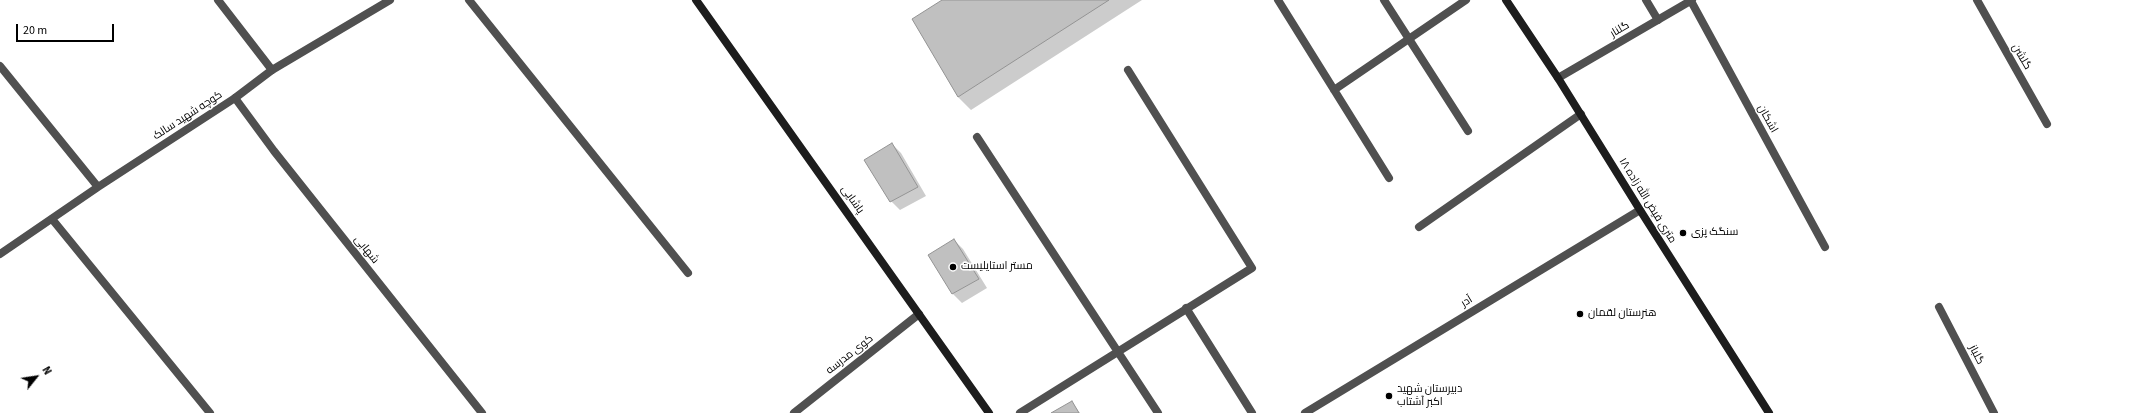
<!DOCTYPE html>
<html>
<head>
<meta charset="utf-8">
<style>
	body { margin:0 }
	#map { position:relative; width:2152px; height:413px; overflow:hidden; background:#fff; font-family:"Source Sans 3",sans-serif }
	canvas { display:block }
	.north { position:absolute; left:16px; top:357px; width:40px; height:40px; -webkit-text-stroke:3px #fff; paint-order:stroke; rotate:60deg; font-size:11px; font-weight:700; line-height:16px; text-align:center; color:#000 }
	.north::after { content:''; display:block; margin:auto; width:14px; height:18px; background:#000; clip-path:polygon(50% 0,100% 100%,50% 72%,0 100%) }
	.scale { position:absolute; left:16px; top:24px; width:98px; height:18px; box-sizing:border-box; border:2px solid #000; border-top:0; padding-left:5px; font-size:12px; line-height:14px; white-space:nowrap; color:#000; -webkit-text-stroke:3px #fff; paint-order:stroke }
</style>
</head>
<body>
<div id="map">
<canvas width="2152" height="413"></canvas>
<div class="north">N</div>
<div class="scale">20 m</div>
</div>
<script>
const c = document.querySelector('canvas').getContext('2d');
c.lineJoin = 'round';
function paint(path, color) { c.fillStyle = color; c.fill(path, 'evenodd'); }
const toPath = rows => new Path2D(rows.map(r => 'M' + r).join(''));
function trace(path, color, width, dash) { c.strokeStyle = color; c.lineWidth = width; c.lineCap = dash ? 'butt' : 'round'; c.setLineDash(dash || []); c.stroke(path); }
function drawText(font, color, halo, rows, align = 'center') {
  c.font = font + ' "Source Sans 3",Cairo,sans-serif'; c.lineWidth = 3; c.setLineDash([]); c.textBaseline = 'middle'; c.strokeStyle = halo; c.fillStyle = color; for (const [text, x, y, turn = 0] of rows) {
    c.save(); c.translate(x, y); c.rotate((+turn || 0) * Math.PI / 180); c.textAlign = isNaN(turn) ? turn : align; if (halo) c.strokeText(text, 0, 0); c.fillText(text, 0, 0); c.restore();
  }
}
const shadow = toPath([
	[944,0,1142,0,971,110,958,97,913,20],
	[892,144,901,153,926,196,900,210,891,201],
	[954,240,963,249,987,288,962,303,953,294,929,255],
	[1072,402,1080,413,1053,413]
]);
const building = toPath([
	[942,0,1109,0,958,97,912,19,942,0],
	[892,143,918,187,890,202,864,160,892,143],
	[954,239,979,279,952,294,928,255,954,239],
	[1072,401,1079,413,1051,413,1072,401]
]);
const lane = toPath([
	[218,0,272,70],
	[1384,0,1468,131],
	[1646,0,1658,20],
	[235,98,274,151,482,413],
	[52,219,210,413],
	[1419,227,1581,114]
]);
const street = toPath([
	[469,0,688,273],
	[1278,0,1389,178],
	[1977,0,2047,124],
	[1691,1,1825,247],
	[0,66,98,187],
	[1558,78,1692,0],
	[1334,90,1466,0],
	[977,137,1158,413],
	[0,254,98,187,235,98,272,70,390,0],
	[1939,307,1994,413],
	[1186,308,1252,413],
	[794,413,919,314],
	[1020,413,1252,268,1128,70],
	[1305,413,1640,210]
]);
const secondary = toPath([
	[696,0,989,413],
	[1506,0,1558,78,1640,210,1769,413]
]);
const markers = [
	[1683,233,4,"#000"],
	[953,267,4,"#000"],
	[1580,314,4,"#000"],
	[1389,396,4,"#000"]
];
const streetNames = [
	["گلنار",1620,30,-30],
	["گلشن",2021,57,60],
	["کوچه شهید سالک",188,116,-33],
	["اشکان",1767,119,61],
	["پاشایی",852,200,55],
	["۱۸ متری فیض الله زاده",1647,201,58],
	["شهابی",366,250,51],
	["آدر",1467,302,-31],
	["کوی مدرسه",850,355,-38],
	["گلباز",1976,355,63]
];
const poiNames = [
	["سنگک پزی",1691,233],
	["مستر استایلیست",961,267],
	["هنرستان لقمان",1588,314],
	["دبیرستان شهید",1397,390],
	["اکبر آشتاب",1397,403]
];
paint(shadow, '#0003');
paint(building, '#c0c0c0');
trace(building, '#949494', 1);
trace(lane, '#505050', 8);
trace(street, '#505050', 8);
trace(secondary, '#1d1d1d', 8);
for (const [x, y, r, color] of markers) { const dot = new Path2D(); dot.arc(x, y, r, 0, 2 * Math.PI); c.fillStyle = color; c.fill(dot); trace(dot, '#fff', 1.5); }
drawText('11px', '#000', '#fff', streetNames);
drawText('11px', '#000', '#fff', poiNames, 'left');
</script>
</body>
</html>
